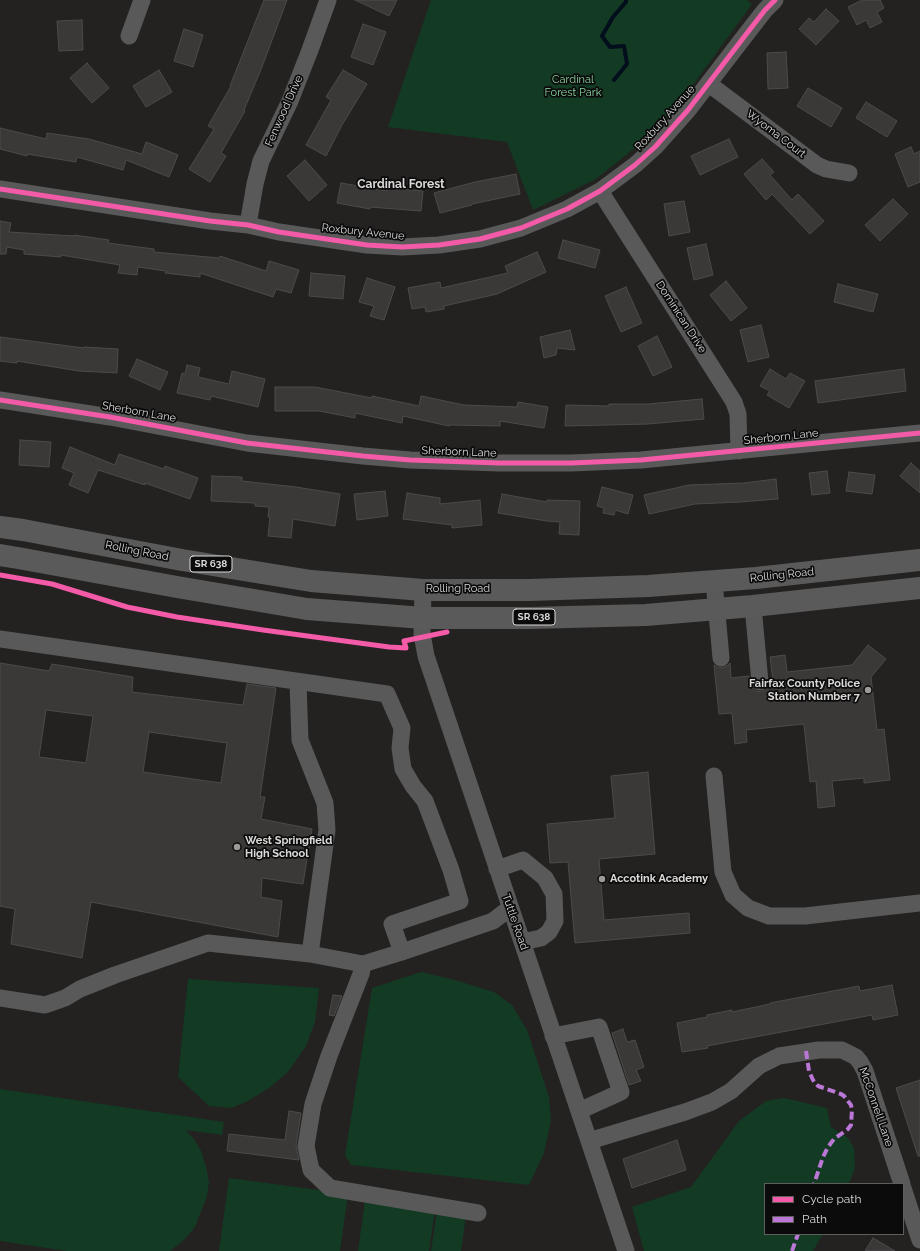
<!DOCTYPE html>
<html>
<head>
<meta charset="utf-8">
<style>
	body { margin:0 }
	#map { position:relative; width:920px; height:1251px; overflow:hidden; background:#232221; font-family:Raleway,sans-serif }
	canvas { display:block }
	.legend { position:absolute; left:764px; top:1183px; width:140px; height:52px; box-sizing:border-box; background:#0c0b0b; border:1px solid #5f5e5d; margin:0; padding:5px 7px; list-style:none; font-size:12px; color:#dbdad9 }
	.legend li { display:flex; align-items:center; gap:8px; height:20px }
	.legend b { width:20px; border:1px solid #5f5e5d }
</style>
</head>
<body>
<div id="map">
<canvas width="920" height="1251"></canvas>
<ul class="legend">
<li><b style="height:5px;background:#f35aa7"></b>Cycle path</li>
<li><b style="height:5px;background:#ba77d6"></b>Path</li>
</ul>
</div>
<script>
const c = document.querySelector('canvas').getContext('2d');
c.lineJoin = 'round';
function paint(path, color) { c.fillStyle = color; c.fill(path, 'evenodd'); }
const toPath = rows => new Path2D(rows.map(r => 'M' + r).join(''));
function trace(path, color, width, dash) { c.strokeStyle = color; c.lineWidth = width; c.lineCap = dash ? 'butt' : 'round'; c.setLineDash(dash || []); c.stroke(path); }
function drawText(font, color, halo, rows, align = 'center') {
  c.font = font + ' Raleway,sans-serif'; c.lineWidth = 3.5; c.setLineDash([]); c.textBaseline = 'middle'; c.strokeStyle = halo; c.fillStyle = color; for (const [text, x, y, turn = 0] of rows) {
    c.save(); c.translate(x, y); c.rotate((+turn || 0) * Math.PI / 180); c.textAlign = isNaN(turn) ? turn : align; if (halo) c.strokeText(text, 0, 0); c.fillText(text, 0, 0); c.restore();
  }
}
const green = toPath([
	[431,0,747,0,752,4,685,96,646,139,596,179,533,210,507,142,388,127],
	[421,972,455,980,494,992,512,1005,527,1030,549,1097,551,1121,544,1153,529,1185,351,1165,345,1155,372,988],
	[188,979,319,988,315,1022,306,1046,288,1072,269,1088,246,1102,231,1108,209,1106,178,1077],
	[0,1089,224,1122,222,1135,186,1130,194,1139,201,1151,206,1167,209,1182,207,1196,195,1227,184,1240,170,1251,67,1251,0,1241],
	[784,1098,827,1108,831,1127,848,1138,854,1148,855,1168,849,1184,765,1184,765,1234,823,1234,813,1251,644,1251,632,1207,691,1187,739,1121,766,1101],
	[229,1178,348,1194,340,1251,219,1251],
	[365,1201,435,1210,429,1251,358,1251],
	[437,1211,466,1215,461,1251,431,1251]
]);
const stream = toPath([
	[614,80,627,64,624,46,610,47,602,36,613,17,626,2,626,0]
]);
const building = toPath([
	[264,0,287,0,262,67,244,110,245,111,221,153,226,156,210,182,189,169,214,129,208,126,231,86,230,86,264,0],
	[355,0,397,0,389,16,355,0],
	[862,0,880,0,884,8,877,12,882,22,870,28,866,20,857,25,848,7,862,0],
	[826,9,839,21,816,45,799,29,809,18,814,22,826,9],
	[82,20,83,50,59,51,57,21,82,20],
	[363,24,386,32,373,65,351,57,363,24],
	[184,29,203,35,193,67,174,61,184,29],
	[786,52,788,88,768,89,767,53,786,52],
	[87,63,109,88,92,103,70,78,87,63],
	[159,70,172,92,146,107,133,86,159,70],
	[343,70,367,84,342,125,326,156,306,145,331,100,326,97,343,70],
	[808,88,842,108,831,127,797,106,808,88],
	[866,102,897,121,887,137,856,118,866,102],
	[0,128,46,139,47,133,89,139,142,154,146,142,178,155,169,177,126,160,123,170,77,157,76,162,27,154,27,156,0,149,0,128],
	[729,139,738,157,700,175,691,156,729,139],
	[911,147,914,154,920,151,920,182,908,187,895,154,911,147],
	[762,159,774,172,770,175,792,200,798,194,824,221,810,234,772,194,766,200,744,174,762,159],
	[305,160,327,185,309,201,287,176,305,160],
	[516,174,520,194,472,204,472,205,440,213,434,193,475,182,516,174],
	[341,183,387,191,387,188,423,191,421,211,370,207,370,209,337,203,341,183],
	[893,199,908,214,880,241,865,225,893,199],
	[684,201,690,232,669,236,664,204,684,201],
	[0,221,11,223,9,232,74,236,74,235,109,240,108,243,154,249,154,252,219,258,220,256,266,271,269,261,299,270,291,293,276,289,273,297,200,273,200,277,165,273,166,271,138,267,137,275,118,273,120,265,61,255,61,257,24,254,24,250,7,247,6,254,0,254,0,221],
	[563,240,600,250,595,268,558,258,563,240],
	[706,244,713,275,694,280,687,248,706,244],
	[537,252,546,272,497,294,444,306,444,309,426,312,425,307,412,309,408,288,440,282,441,288,508,273,505,266,537,252],
	[311,273,345,276,343,299,309,296,311,273],
	[367,278,395,287,384,320,370,316,374,306,359,302,367,278],
	[726,281,747,308,731,321,710,295,726,281],
	[838,284,878,294,873,312,834,302,838,284],
	[626,287,642,323,621,332,605,296,626,287],
	[761,325,769,357,748,362,740,330,761,325],
	[570,330,575,350,557,348,556,355,544,358,540,337,570,330],
	[657,336,672,367,653,376,638,346,657,336],
	[0,337,84,348,84,347,118,349,117,373,79,371,17,361,17,363,0,361,0,337],
	[137,359,168,372,160,390,129,376,137,359],
	[187,365,200,368,198,377,229,384,232,371,265,379,258,407,211,396,210,400,177,393,182,373,185,374,187,365],
	[770,369,786,379,790,373,805,381,789,408,767,395,770,391,760,386,770,369],
	[904,369,906,391,818,403,815,381,904,369],
	[275,387,315,387,372,398,372,396,419,406,421,396,464,405,517,407,518,402,548,407,544,428,500,421,500,426,449,425,449,426,403,416,402,423,355,413,355,418,319,411,275,411,275,387],
	[702,399,704,419,648,424,565,426,566,405,609,406,609,404,648,404,702,399],
	[20,440,51,442,49,467,19,465,20,440],
	[70,447,115,465,119,454,164,469,165,466,198,478,190,499,145,483,145,485,98,470,88,493,69,485,74,473,62,468,70,447],
	[911,463,920,471,920,493,900,476,911,463],
	[827,471,830,493,812,495,809,473,827,471],
	[849,472,875,475,872,494,846,491,849,472],
	[212,476,242,477,242,481,296,487,340,494,335,526,293,519,291,538,268,536,270,517,268,517,269,507,255,506,255,503,211,501,212,476],
	[776,479,778,499,740,502,695,504,649,514,644,495,689,485,744,483,776,479],
	[602,487,633,495,628,514,615,510,614,515,603,513,604,508,597,506,602,487],
	[385,491,388,516,357,520,354,494,385,491],
	[407,493,440,498,440,504,480,500,482,525,452,528,452,525,403,519,407,493],
	[502,494,547,502,547,500,580,501,579,535,559,534,560,522,547,521,498,513,502,494],
	[868,645,886,659,871,677,877,730,884,729,890,780,864,783,864,778,832,781,835,806,818,808,816,781,810,782,804,724,746,730,747,742,735,744,732,713,719,714,714,665,717,667,722,668,727,666,730,663,731,678,749,676,750,683,752,688,756,691,761,692,766,690,769,686,770,681,773,681,770,657,785,655,787,672,852,665,868,645],
	[0,663,49,671,52,664,133,677,132,692,243,705,247,684,276,688,260,797,265,797,261,819,312,829,303,884,262,878,261,897,282,901,278,937,91,902,82,958,11,944,15,909,0,906,0,663],
	[46,710,93,716,86,763,39,757,46,710],
	[149,732,227,743,221,783,143,772,149,732],
	[648,772,655,854,599,859,604,920,689,913,690,933,575,943,568,862,550,863,547,824,615,818,611,776,648,772],
	[892,985,898,1015,873,1020,872,1015,707,1046,708,1048,682,1052,677,1023,707,1017,707,1015,732,1010,732,1012,770,1004,770,1003,859,986,860,991,892,985],
	[333,995,342,996,334,1016,329,1015,333,995],
	[623,1029,627,1042,635,1040,644,1067,636,1070,641,1081,629,1085,612,1033,623,1029],
	[920,1080,920,1156,918,1156,896,1088,920,1080],
	[289,1111,301,1113,296,1145,299,1160,227,1151,229,1134,285,1140,289,1111],
	[677,1140,686,1170,632,1188,623,1159,677,1140],
	[873,1238,895,1251,865,1251,873,1238]
]);
const minor = toPath([
	[129,36,142,0],
	[709,84,817,165,826,169,849,173],
	[0,189,210,221,248,225,279,232,367,245,402,247,439,245,480,239,521,228,567,209,600,191,635,165,655,147,688,110,744,37,765,10,775,0],
	[600,191,734,402,738,414,739,451],
	[248,225,255,184,261,161,290,101,310,50,328,0],
	[0,400,110,417,247,443,363,456,410,460,499,463,571,463,641,460,920,433],
	[714,581,721,658],
	[423,590,422,634,426,656,626,1251],
	[753,606,760,682],
	[0,639,387,694,402,728,400,748,403,769,413,786,425,801,451,870,460,901,392,924,402,952],
	[298,682,300,740,325,803,327,830,310,954],
	[714,776,723,872,733,895,748,908,769,916,805,916,920,903],
	[497,869,523,860,545,878,554,894,555,921,549,932,541,938,522,942],
	[363,964,361,974,329,1056,313,1104,306,1146,311,1170,330,1188,478,1213],
	[0,998,45,1005,65,998,80,989,115,975,208,943,310,954,363,964,402,952,493,921,510,908],
	[553,1036,599,1027,621,1092,579,1111],
	[589,1141,685,1112,712,1102,731,1091,759,1066,779,1056,819,1050,842,1050,856,1057,860,1062,865,1071,902,1184],
	[903,1188,920,1240]
]);
const major = toPath([
	[0,527,23,530,182,560,311,581,423,590,530,590,648,586,756,578,920,560],
	[0,555,18,558,177,587,307,609,423,618,530,618,646,615,753,606,920,588]
]);
const quiet = toPath([
	[806,1051,809,1071,813,1080,818,1086,841,1094,844,1096,851,1105,852,1110,851,1125,848,1129,834,1139,828,1147,823,1157,814,1184],
	[792,1251,798,1234]
]);
const cycleway = toPath([
	[0,189,210,221,248,225,279,232,367,245,402,247,439,245,480,239,521,228,567,209,600,191,635,165,655,147,688,110,744,37,765,10,775,0],
	[0,400,110,417,247,443,363,456,410,460,499,463,571,463,641,460,920,433],
	[0,575,52,584,127,607,177,617,263,630,389,647,406,648,404,641,447,632]
]);
const markers = [
	[868,690,4,"#9b9a99"],
	[237,847,4,"#9b9a99"],
	[602,879,4,"#9b9a99"]
];
const shields = [
	[211,564,42],
	[534,617,42]
];
const shieldNames = [
	["SR 638",211,564],
	["SR 638",534,617]
];
const parkNames = [
	["Cardinal",573,80],
	["Forest Park",573,93]
];
const streetNames = [
	["Fenwood Drive",284,111,-66],
	["Roxbury Avenue",665,118,-48],
	["Wyoma Court",776,134,37],
	["Roxbury Avenue",363,232,6],
	["Dominican Drive",681,317,57],
	["Sherborn Lane",139,412,10],
	["Sherborn Lane",781,437,-6],
	["Sherborn Lane",459,452,2],
	["Rolling Road",137,551,11],
	["Rolling Road",782,575,-6],
	["Rolling Road",458,589],
	["Tuttle Road",515,922,71],
	["McConnell Lane",876,1107,71]
];
const poiNames = [
	["Fairfax County Police",860,684,"right"],
	["Station Number 7",860,697,"right"],
	["West Springfield",245,841],
	["High School",245,854],
	["Accotink Academy",610,879]
];
const neighbourhoodNames = [
	["Cardinal Forest",401,184]
];
paint(green, '#133a23');
trace(stream, '#030e1c', 4);
paint(building, '#3a3938');
trace(building, '#4c4b4a', 1);
trace(minor, '#5a5959', 17);
trace(major, '#5b5a5a', 22);
trace(quiet, '#ba77d6', 4, [8, 4]);
trace(cycleway, '#f35aa7', 5);
for (const [x, y, r, color] of markers) { const dot = new Path2D(); dot.arc(x, y, r, 0, 2 * Math.PI); c.fillStyle = color; c.fill(dot); trace(dot, '#0c0b0b', 1.5); }
for (const [x, y, w] of shields) { const box = new Path2D(); box.roundRect(x - w / 2, y - 8, w, 16, 3); c.fillStyle = '#0c0b0b'; c.fill(box); trace(box, '#dbdad9', 1); }
drawText('bold 10px', '#dbdad9', null, shieldNames);
drawText('11px', '#88d39f', '#0c0b0b', parkNames);
drawText('11px', '#dbdad9', '#0c0b0b', streetNames);
drawText('bold 11px', '#dbdad9', '#0c0b0b', poiNames, 'left');
drawText('bold 12px', '#dbdad9', '#0c0b0b', neighbourhoodNames);
</script>
</body>
</html>
